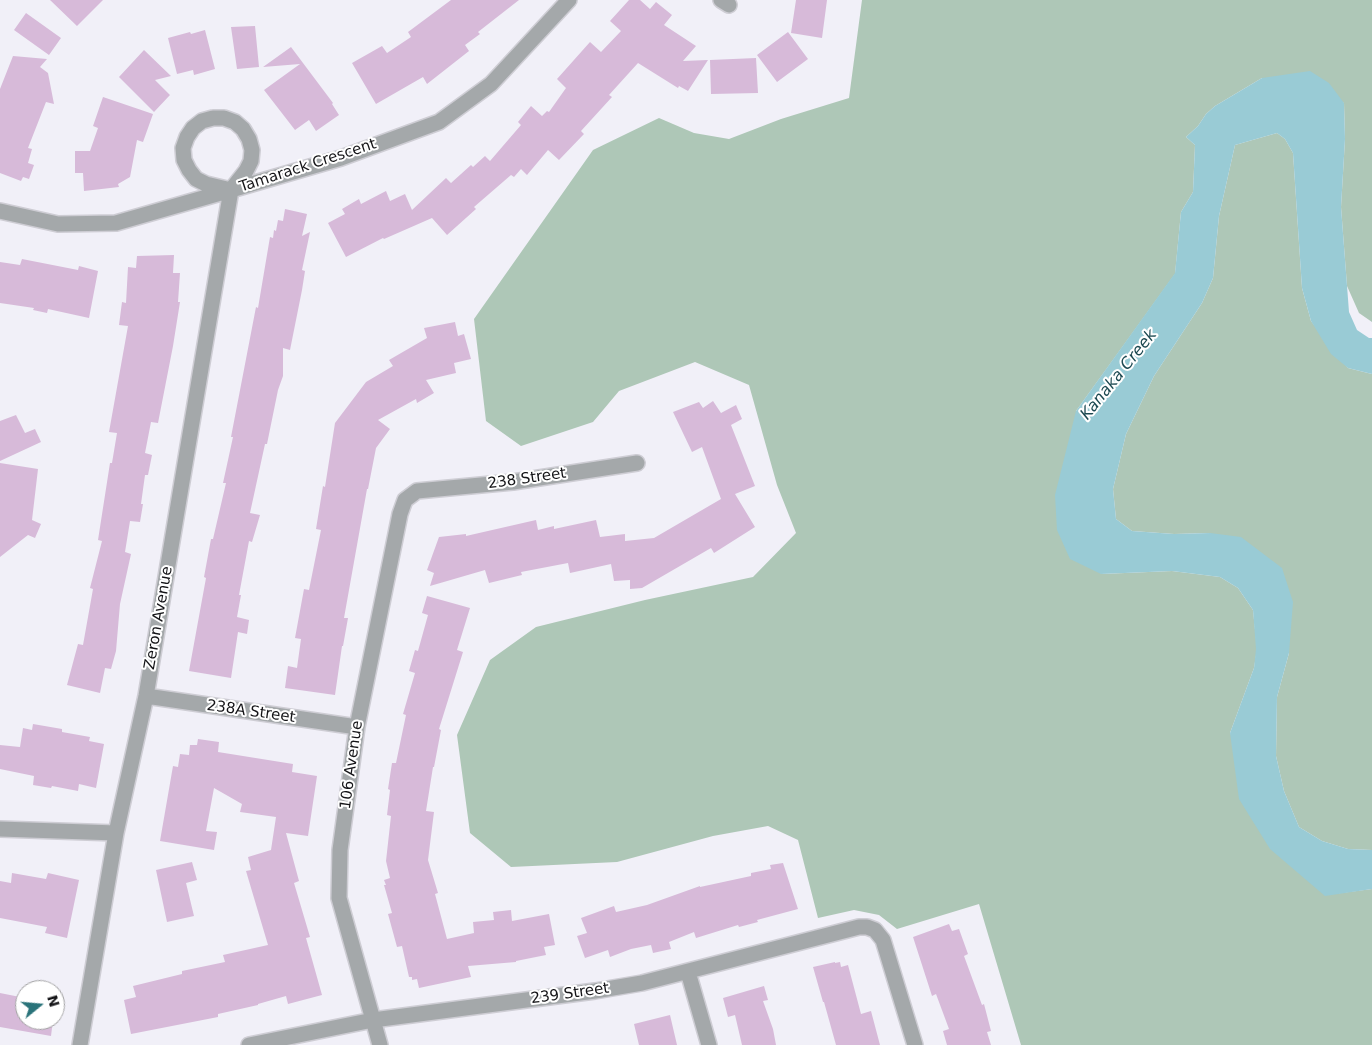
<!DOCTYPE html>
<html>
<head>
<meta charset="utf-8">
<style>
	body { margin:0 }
	#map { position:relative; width:1372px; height:1045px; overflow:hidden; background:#f1f0f8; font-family:"DejaVu Sans",sans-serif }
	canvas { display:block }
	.north { position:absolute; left:15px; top:980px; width:50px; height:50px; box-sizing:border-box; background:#fff; border:1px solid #a1a1a2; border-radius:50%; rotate:73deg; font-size:14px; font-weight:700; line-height:20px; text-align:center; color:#141417 }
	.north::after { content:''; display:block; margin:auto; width:18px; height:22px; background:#2a737a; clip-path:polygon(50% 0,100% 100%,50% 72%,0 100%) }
</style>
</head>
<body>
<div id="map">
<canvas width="1372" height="1045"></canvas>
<div class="north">N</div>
</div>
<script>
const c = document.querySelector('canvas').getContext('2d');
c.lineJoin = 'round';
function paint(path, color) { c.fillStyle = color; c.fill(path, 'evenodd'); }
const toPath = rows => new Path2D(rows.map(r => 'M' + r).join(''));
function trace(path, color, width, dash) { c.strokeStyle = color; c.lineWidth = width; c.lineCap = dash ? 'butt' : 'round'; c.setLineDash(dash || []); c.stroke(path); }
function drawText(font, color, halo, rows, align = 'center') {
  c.font = font + ' "DejaVu Sans",sans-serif'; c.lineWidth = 4; c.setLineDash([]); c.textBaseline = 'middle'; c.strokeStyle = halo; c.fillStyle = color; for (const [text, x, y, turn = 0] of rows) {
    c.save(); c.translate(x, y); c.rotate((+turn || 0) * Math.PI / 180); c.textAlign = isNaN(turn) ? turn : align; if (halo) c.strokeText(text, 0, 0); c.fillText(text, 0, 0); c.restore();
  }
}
const green = toPath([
	[862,0,1372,0,1372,322,1359,313,1347,286,1341,207,1345,139,1344,103,1262,78,1215,106,1206,114,1198,126,1186,137,1195,145,1193,192,1181,212,1175,274,1076,411,1101,574,1172,571,1220,577,1238,588,1253,610,1257,649,1254,668,1230,733,1325,895,1372,889,1372,1045,1021,1045,979,904,897,929,879,915,854,910,818,918,798,840,768,826,713,836,617,862,511,867,470,833,457,735,490,660,536,627,645,600,753,577,796,533,777,485,749,385,695,362,619,391,593,422,521,446,486,421,474,319,593,150,659,118,694,133,729,139,781,119,849,98],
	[1277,133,1285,139,1293,153,1302,288,1311,321,1348,368,1372,374,1372,850,1348,849,1322,841,1299,827,1284,791,1276,756,1277,697,1289,653,1210,533,1174,534,1132,531,1116,519,1113,489,1126,434,1154,376,1202,303,1213,278,1219,216,1235,145]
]);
const water = toPath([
	[1310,71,1329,83,1344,103,1345,139,1341,207,1349,312,1357,330,1369,338,1372,338,1372,374,1348,368,1331,354,1311,321,1302,288,1293,153,1285,139,1277,133,1235,145,1219,216,1213,278,1202,303,1154,376,1126,434,1113,489,1116,519,1132,531,1174,534,1210,533,1241,537,1282,568,1293,602,1289,653,1277,697,1276,756,1284,791,1299,827,1322,841,1348,849,1372,850,1372,889,1325,896,1270,849,1239,799,1230,733,1254,668,1256,649,1253,610,1238,588,1220,577,1172,571,1101,574,1070,559,1057,530,1055,495,1076,411,1175,273,1181,212,1193,192,1195,145,1186,137,1198,126,1206,114,1215,106,1262,78]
]);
const building = toPath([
	[50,0,103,0,77,26],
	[451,0,519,0,478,32,480,34,465,45,469,51,427,84,423,77,376,104,352,63,382,46,387,53,411,37,408,32],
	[629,0,640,0,650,9,656,2,672,15,664,25,696,46,683,61,708,60,688,91,679,86,678,88,638,63,609,95,612,97,581,131,584,134,559,160,548,150,527,175,521,169,514,177,511,175,474,207,476,209,447,235,432,218,384,239,383,238,346,257,328,223,345,214,342,209,359,199,361,204,386,191,390,201,405,194,412,210,446,178,451,183,471,165,473,167,485,156,490,161,521,125,518,122,531,106,542,116,547,111,549,112,566,88,557,79,590,42,601,52,621,31,610,21],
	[796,0,827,0,822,38,791,33],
	[26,13,61,38,49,55,14,30],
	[255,26,259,67,237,69,231,27],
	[205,30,215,69,194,75,193,70,177,74,168,38,190,32,191,34],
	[788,32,808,59,777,82,757,55],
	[291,47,333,103,332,104,339,115,316,131,309,120,295,130,264,90,300,64,263,67],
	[144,50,171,76,155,80,170,95,154,112,119,77],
	[13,56,47,59,40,67,48,73,54,104,46,102,28,148,32,149,28,163,34,165,29,179,23,177,21,181,0,173,0,89],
	[756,58,758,93,711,94,710,60],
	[103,97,153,114,143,142,137,140,130,177,118,184,119,187,84,191,83,173,75,173,75,151,90,151,98,128,93,126],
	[285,209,307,214,302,236,310,232,302,270,305,271,302,290,290,350,283,348,283,376,278,390,267,444,265,444,250,513,260,515,252,542,249,541,239,595,241,595,237,617,249,620,247,634,238,632,231,678,189,671,206,578,204,577,211,539,213,539,226,483,223,483,233,437,231,437,256,307,258,308,270,237,273,238,274,230,276,231,278,220,283,221],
	[174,255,173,273,180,273,178,302,180,302,173,346,158,423,151,422,145,453,152,455,148,475,145,475,141,504,143,504,140,522,130,521,125,552,131,554,120,604,116,651,111,669,105,668,100,693,67,685,78,644,83,645,93,589,90,588,102,541,98,540,110,463,112,463,117,433,109,432,128,326,119,325,122,302,126,303,128,267,136,268,137,256],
	[22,259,78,270,79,266,98,271,89,318,48,309,47,313,33,310,34,308,0,303,0,262,20,265],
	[455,322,458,336,464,334,471,359,454,363,456,373,426,380,434,393,417,403,416,399,378,420,390,429,376,448,368,489,367,489,344,618,348,618,343,646,342,646,335,695,285,688,288,666,297,668,301,639,295,638,304,589,309,590,321,530,316,529,323,486,325,487,335,423,366,382,393,366,389,360,427,338,424,328],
	[713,401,721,413,736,405,742,419,731,425,755,486,735,494,755,527,714,553,711,548,642,588,630,589,630,580,614,581,611,564,570,573,568,563,521,572,522,575,489,583,485,570,430,586,434,573,427,570,439,537,466,534,466,536,536,520,538,530,554,526,554,529,596,520,600,537,625,534,625,541,654,538,721,499,702,447,692,452,673,412,699,402,703,408],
	[16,415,25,433,35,429,41,442,0,461,0,421],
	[0,463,38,469,32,520,41,524,35,538,28,535,0,557],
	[427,596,470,608,457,650,463,652,439,729,441,730,434,767,433,767,426,811,434,812,428,860,438,893,435,894,447,939,474,933,473,922,494,920,493,912,511,910,512,921,549,914,555,945,544,947,546,955,516,961,516,962,468,966,471,977,419,988,417,979,412,980,412,977,409,977,402,946,397,947,388,914,392,913,384,885,386,885,384,880,390,878,386,861,391,816,387,815,390,790,388,789,392,763,396,763,406,715,403,714,415,673,409,671,415,650,418,651,428,615,422,613],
	[33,724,62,729,62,732,90,737,89,741,104,744,96,788,79,784,78,791,52,786,51,788,33,785,34,776,0,769,0,745,20,747,23,728,32,730],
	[198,739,219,742,218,752,293,764,292,772,317,776,308,836,286,833,299,881,294,883,310,937,306,938,322,995,288,1004,286,996,258,1004,258,1005,218,1014,218,1017,131,1034,124,1000,136,997,133,986,182,974,182,971,225,962,223,955,268,945,246,871,251,870,248,857,271,850,276,817,240,812,242,804,214,788,206,831,217,832,214,850,160,841,173,766,178,767,180,754,189,755,190,745,197,745],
	[192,862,197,880,186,883,194,916,167,922,156,870],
	[783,863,798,909,757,920,758,922,739,927,738,925,696,938,694,932,669,942,671,949,653,953,651,945,631,949,610,957,608,950,585,958,577,936,587,933,581,918,614,906,616,912,647,905,700,886,700,887,751,876,751,873,771,869,770,865],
	[12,873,46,879,48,873,79,880,67,938,45,933,47,927,0,918,0,881,11,883],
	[949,924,952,931,959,929,968,954,964,956,982,1005,984,1004,991,1031,987,1032,991,1045,947,1045,943,1031,949,1029,936,994,932,996,913,937],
	[835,962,835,963,840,962,841,967,848,965,861,1014,871,1011,880,1045,836,1045,824,1002,823,1002,813,967],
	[764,986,768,1000,763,1001,773,1029,776,1045,742,1045,735,1015,728,1017,723,998],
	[0,993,25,998,25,1020,53,1020,51,1036,0,1027],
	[670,1015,677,1045,639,1045,634,1024]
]);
const minor = toPath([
	[721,0,729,5],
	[213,118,224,118,235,122,243,129,249,139,252,150,251,161,246,171,231,190,206,184,196,179,189,170,184,160,183,148,187,137,193,128,202,121,213,118],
	[0,211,58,224,116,223,231,190,341,158,439,122,491,84,569,0],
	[146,696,357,727],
	[0,829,116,833],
	[688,972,709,1045],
	[80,1045,116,833,146,696,231,190],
	[249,1045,373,1020,595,991,642,983,859,927,867,927,875,930,883,940,915,1045],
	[380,1045,339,898,340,850,357,727,400,514,405,500,417,491,513,482,637,463]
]);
const streetNames = [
	["Tamarack Crescent",308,166,-18],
	["238 Street",527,479,-8],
	["Zeron Avenue",159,618,-80],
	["238A Street",251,712,8],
	["106 Avenue",352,765,-82],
	["239 Street",570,994,-8]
];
const waterNames = [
	["Kanaka Creek",1119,375,-51]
];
paint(green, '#aec7b7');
paint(water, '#99cbd5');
paint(building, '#d7bad9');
trace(minor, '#cecdd4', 18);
trace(minor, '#a4a8aa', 15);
drawText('15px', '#141417', '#fff', streetNames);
drawText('italic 16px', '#1c4951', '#fff', waterNames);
</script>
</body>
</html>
